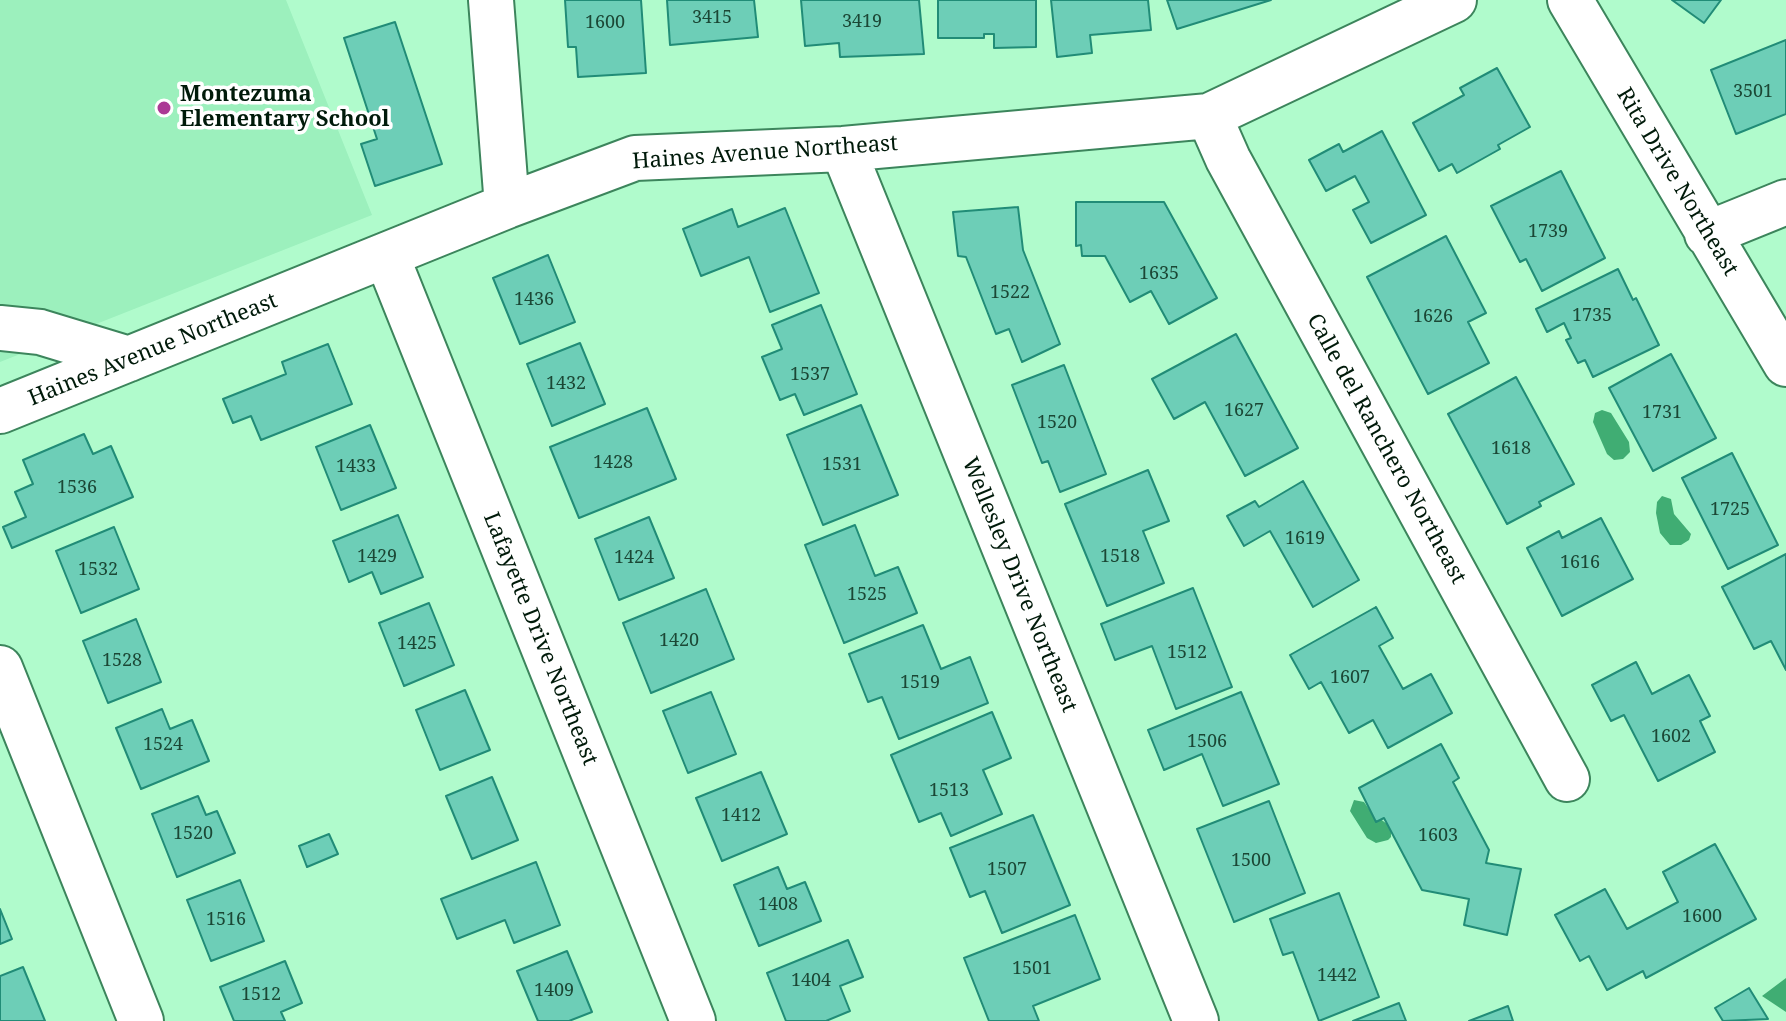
<!DOCTYPE html>
<html>
<head>
<meta charset="utf-8">
<style>
	body { margin:0 }
	canvas { display:block; background:#b0fbcc }
</style>
</head>
<body>
<canvas width="1786" height="1021"></canvas>
<script>
const c = document.querySelector('canvas').getContext('2d');
c.lineJoin = 'round';
function paint(path, color) { c.fillStyle = color; c.fill(path, 'evenodd'); }
const toPath = rows => new Path2D(rows.map(r => 'M' + r).join(''));
function trace(path, color, width, dash) { c.strokeStyle = color; c.lineWidth = width; c.lineCap = dash ? 'butt' : 'round'; c.setLineDash(dash || []); c.stroke(path); }
function drawText(font, color, halo, rows, align = 'center') {
  c.font = font + ' "Noto Serif",serif'; c.lineWidth = 7; c.setLineDash([]); c.textBaseline = 'middle'; c.strokeStyle = halo; c.fillStyle = color; for (const [text, x, y, turn = 0] of rows) {
    c.save(); c.translate(x, y); c.rotate((+turn || 0) * Math.PI / 180); c.textAlign = isNaN(turn) ? turn : align; if (halo) c.strokeText(text, 0, 0); c.fillText(text, 0, 0); c.restore();
  }
}
const built = toPath([
	[0,0,286,0,372,215,0,362]
]);
const water = toPath([
	[1602,410,1611,413,1629,442,1630,452,1623,459,1614,460,1607,454,1593,422,1595,413],
	[1662,496,1671,499,1674,514,1691,534,1689,540,1681,545,1670,545,1660,533,1656,513,1657,502],
	[1354,800,1364,802,1371,812,1391,827,1391,837,1388,840,1376,843,1367,838,1350,811],
	[1786,978,1786,1012,1762,996]
]);
const building = toPath([
	[565,0,641,0,646,73,578,77,576,47,568,47,565,0],
	[667,0,754,0,758,37,670,45,667,0],
	[801,0,919,0,924,54,840,57,839,43,805,46,801,0],
	[938,0,1036,0,1036,47,994,48,994,34,984,34,984,38,938,38,938,0],
	[1051,0,1148,0,1151,30,1090,35,1092,53,1057,57,1051,0],
	[1167,0,1271,0,1177,29,1167,0],
	[1672,0,1721,0,1704,23,1672,0],
	[395,22,442,164,375,186,361,144,377,139,344,38,395,22],
	[1786,40,1786,114,1736,134,1711,70,1786,40],
	[1497,68,1530,127,1498,145,1500,149,1457,173,1452,164,1439,171,1413,123,1464,95,1460,88,1497,68],
	[1382,131,1426,215,1371,243,1353,210,1369,202,1355,176,1326,191,1309,160,1339,144,1343,152,1382,131],
	[1561,171,1605,258,1542,291,1526,259,1520,262,1491,206,1561,171],
	[1076,202,1164,202,1217,298,1169,324,1151,291,1130,302,1105,256,1082,256,1081,245,1076,246,1076,202],
	[1018,207,1023,250,1060,344,1022,362,1009,329,996,334,966,257,958,256,953,212,1018,207],
	[785,208,819,293,770,312,749,257,701,276,683,229,732,209,738,227,785,208],
	[1446,236,1486,313,1468,322,1489,363,1428,394,1367,277,1446,236],
	[548,255,575,322,520,344,493,278,548,255],
	[1618,269,1633,300,1636,298,1659,345,1593,377,1585,360,1578,363,1566,340,1571,338,1564,323,1547,332,1536,309,1618,269],
	[821,305,857,394,804,415,795,394,780,400,762,357,782,349,772,325,821,305],
	[1236,334,1298,448,1245,476,1205,402,1174,419,1152,379,1236,334],
	[580,343,605,404,552,426,527,364,580,343],
	[328,344,352,404,261,440,251,416,233,423,223,399,286,374,282,362,328,344],
	[1671,354,1716,438,1653,471,1609,388,1671,354],
	[1064,365,1106,474,1060,492,1048,461,1042,463,1012,385,1064,365],
	[1516,377,1574,484,1539,502,1541,506,1507,524,1448,414,1516,377],
	[861,405,898,495,823,525,787,435,861,405],
	[647,408,676,479,579,518,550,447,647,408],
	[370,425,396,488,341,510,316,447,370,425],
	[84,434,93,454,111,446,133,497,12,548,3,527,26,517,15,492,33,484,23,460,84,434],
	[1732,453,1778,545,1728,569,1682,478,1732,453],
	[1148,470,1169,521,1143,531,1164,583,1107,606,1065,504,1148,470],
	[1303,481,1359,580,1313,607,1270,531,1244,546,1227,516,1255,501,1259,507,1303,481],
	[398,515,423,577,381,594,372,572,349,582,333,541,398,515],
	[649,517,674,578,619,600,595,539,649,517],
	[1601,518,1633,579,1562,616,1527,548,1559,531,1562,538,1601,518],
	[855,525,875,576,898,567,917,613,844,643,805,545,855,525],
	[114,527,139,589,81,613,56,551,114,527],
	[1786,554,1786,670,1771,641,1754,649,1722,587,1786,554],
	[1193,588,1232,687,1176,709,1152,646,1115,660,1101,624,1193,588],
	[706,589,734,659,651,693,623,623,706,589],
	[429,603,454,665,404,686,379,623,429,603],
	[1376,607,1393,638,1379,646,1403,689,1431,674,1452,713,1388,748,1373,720,1349,733,1321,682,1309,689,1290,655,1376,607],
	[136,619,161,682,108,703,83,641,136,619],
	[923,625,941,669,970,657,988,703,899,739,882,697,868,702,849,654,923,625],
	[1636,662,1652,694,1689,675,1710,716,1700,721,1715,752,1658,781,1624,715,1611,721,1592,685,1636,662],
	[465,690,490,750,440,770,416,710,465,690],
	[711,692,736,754,688,773,663,711,711,692],
	[1241,692,1279,784,1223,806,1202,754,1164,770,1148,730,1241,692],
	[162,709,170,729,192,720,209,761,141,789,116,728,162,709],
	[992,712,1011,758,983,770,1002,814,951,836,941,813,919,822,891,755,992,712],
	[1441,744,1459,778,1453,782,1489,850,1486,863,1521,869,1507,935,1464,925,1469,899,1422,890,1384,818,1376,822,1359,788,1441,744],
	[761,772,787,834,722,861,696,798,761,772],
	[492,777,518,840,472,859,446,796,492,777],
	[198,796,206,815,217,811,235,853,177,877,152,814,198,796],
	[1269,801,1305,893,1234,922,1197,829,1269,801],
	[1033,815,1070,905,1002,933,985,891,970,897,950,848,1033,815],
	[329,834,338,854,307,867,299,846,329,834],
	[1715,844,1756,919,1646,978,1643,971,1607,990,1589,956,1580,961,1555,915,1605,889,1627,929,1678,902,1663,872,1715,844],
	[536,862,560,925,514,943,505,920,457,939,441,899,536,862],
	[778,867,787,889,805,882,821,921,759,946,734,885,778,867],
	[240,880,264,941,211,961,187,900,240,880],
	[1339,893,1379,997,1319,1021,1293,952,1283,955,1270,919,1339,893],
	[0,909,12,939,0,944,0,909],
	[1075,915,1100,979,1033,1006,1039,1021,989,1021,964,958,1075,915],
	[848,940,863,977,840,986,850,1011,826,1021,786,1021,767,973,848,940],
	[567,951,592,1012,569,1021,538,1021,517,971,567,951],
	[285,961,302,1003,281,1012,285,1021,234,1021,220,987,285,961],
	[23,967,45,1021,0,1021,0,976,23,967],
	[1749,988,1768,1019,1723,1021,1715,1008,1749,988],
	[1399,1003,1406,1021,1353,1021,1399,1003],
	[1508,1006,1513,1021,1469,1021,1508,1006]
]);
const minor = toPath([
	[491,0,507,206],
	[1570,0,1786,364],
	[1209,116,1228,159,1567,779],
	[843,149,1196,1021],
	[1707,234,1786,202],
	[387,257,693,1021],
	[0,328,40,332,129,359],
	[0,411,507,206,635,158,843,149,1209,116,1454,0],
	[0,668,141,1021]
]);
const markers = [
	[164,108,8,"#ab3995"]
];
const numberNames = [
	["3415",712,18],
	["3419",862,22],
	["1600",605,23],
	["3501",1753,92],
	["1739",1548,232],
	["1635",1159,274],
	["1522",1010,293],
	["1436",534,300],
	["1735",1592,316],
	["1626",1433,317],
	["1537",810,375],
	["1432",566,384],
	["1627",1244,411],
	["1731",1662,413],
	["1520",1057,423],
	["1618",1511,449],
	["1428",613,463],
	["1531",842,465],
	["1433",356,467],
	["1536",77,488],
	["1725",1730,510],
	["1619",1305,539],
	["1429",377,557],
	["1518",1120,557],
	["1424",634,558],
	["1616",1580,563],
	["1532",98,570],
	["1525",867,595],
	["1420",679,641],
	["1425",417,644],
	["1512",1187,653],
	["1528",122,661],
	["1607",1350,678],
	["1519",920,683],
	["1602",1671,737],
	["1506",1207,742],
	["1524",163,745],
	["1513",949,791],
	["1412",741,816],
	["1520",193,834],
	["1603",1438,836],
	["1500",1251,861],
	["1507",1007,870],
	["1408",778,905],
	["1600",1702,917],
	["1516",226,920],
	["1501",1032,969],
	["1442",1337,976],
	["1404",811,981],
	["1409",554,991],
	["1512",261,995]
];
const poiNames = [
	["Montezuma",180,95],
	["Elementary School",180,120]
];
const streetNames = [
	["Haines Avenue Northeast",765,153,-4],
	["Rita Drive Northeast",1677,182,59],
	["Haines Avenue Northeast",153,350,-22],
	["Calle del Ranchero Northeast",1386,449,61],
	["Wellesley Drive Northeast",1019,585,68],
	["Lafayette Drive Northeast",540,639,68]
];
paint(built, '#9cf0bd');
paint(water, '#40ad73');
paint(building, '#6dceb7');
trace(building, '#218c77', 2);
trace(minor, '#3c855c', 48);
trace(minor, '#fff', 44);
for (const [x, y, r, color] of markers) { const dot = new Path2D(); dot.arc(x, y, r, 0, 2 * Math.PI); c.fillStyle = color; c.fill(dot); trace(dot, '#fff', 3); }
drawText('18px', '#1b4735', null, numberNames);
drawText('bold 22px', '#001a0a', '#fff', poiNames, 'left');
drawText('22px', '#001a0a', '#fff', streetNames);
</script>
</body>
</html>
